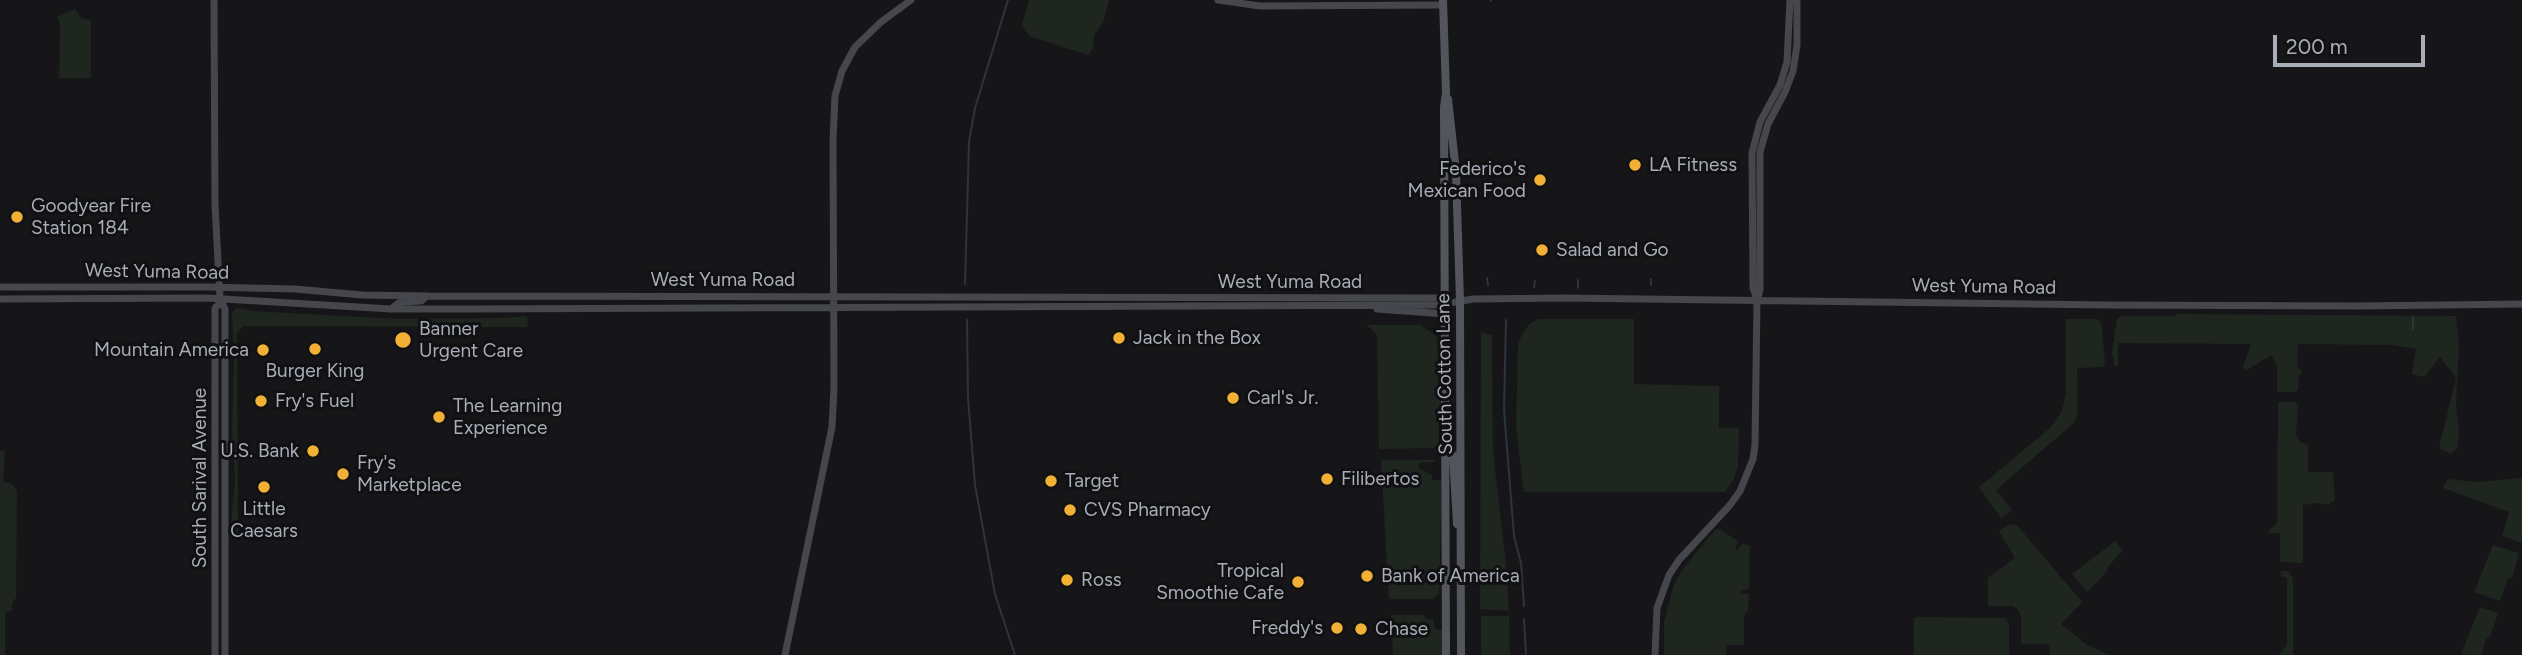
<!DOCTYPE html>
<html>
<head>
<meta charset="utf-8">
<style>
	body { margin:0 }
	#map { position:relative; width:2522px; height:655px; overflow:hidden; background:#161618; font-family:Figtree,sans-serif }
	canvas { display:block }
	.scale { position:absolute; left:2273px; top:35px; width:152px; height:32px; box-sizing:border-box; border:4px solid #a8adb8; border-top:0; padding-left:9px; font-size:21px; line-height:24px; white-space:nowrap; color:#a8adb8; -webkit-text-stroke:5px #111113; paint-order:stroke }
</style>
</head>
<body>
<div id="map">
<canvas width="2522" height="655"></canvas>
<div class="scale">200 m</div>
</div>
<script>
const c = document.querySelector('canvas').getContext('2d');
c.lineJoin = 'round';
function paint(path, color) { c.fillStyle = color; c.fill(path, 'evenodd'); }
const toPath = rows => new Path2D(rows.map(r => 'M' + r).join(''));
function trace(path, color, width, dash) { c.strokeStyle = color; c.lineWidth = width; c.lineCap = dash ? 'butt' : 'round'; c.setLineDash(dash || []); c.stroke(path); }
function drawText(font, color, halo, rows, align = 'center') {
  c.font = font + ' Figtree,sans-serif'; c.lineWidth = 6; c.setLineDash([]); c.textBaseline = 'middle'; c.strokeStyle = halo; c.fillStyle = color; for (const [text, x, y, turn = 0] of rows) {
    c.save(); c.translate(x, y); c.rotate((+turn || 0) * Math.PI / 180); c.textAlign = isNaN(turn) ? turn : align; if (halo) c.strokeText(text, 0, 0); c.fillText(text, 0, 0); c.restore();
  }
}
const green = toPath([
	[1029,0,1109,0,1103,22,1094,36,1093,49,1088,55,1029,36,1022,25],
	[75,9,81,18,91,20,91,78,59,78,60,24,57,17],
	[237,308,254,311,398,319,504,318,527,316,528,327,243,326,237,333,238,533,230,534,235,480,232,428,234,358,232,313],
	[2177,314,2456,316,2459,347,2456,403,2459,434,2458,447,2451,454,2439,448,2456,378,2440,357,2424,377,2412,374,2416,349,2392,345,2298,344,2297,366,2302,372,2298,379,2298,390,2295,392,2277,392,2277,365,2271,355,2247,370,2243,367,2251,344,2118,343,2118,366,2115,366,2112,353,2117,319,2121,316,2173,316],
	[1538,319,1634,319,1634,384,1719,386,1719,428,1739,428,1738,466,1734,479,1725,492,1524,492,1516,427,1518,342,1529,324],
	[2066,319,2096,319,2101,322,2105,361,2103,367,2077,368,2078,411,2075,422,1996,490,2012,510,2001,518,1979,487,2050,428,2062,411,2066,393],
	[1367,325,1421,325,1436,336,1442,348,1442,384,1438,446,1434,448,1379,449,1377,335],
	[1481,332,1492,335,1493,452,1506,565,1509,611,1480,609],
	[2278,402,2295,402,2298,405,2296,434,2300,442,2308,445,2308,472,2333,472,2335,500,2328,505,2319,503,2303,505,2303,563,2280,562,2280,533,2267,533,2277,523],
	[0,451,5,451,3,481,13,485,17,491,16,598,12,603,12,610,6,613,5,616,5,655,0,655],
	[1381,460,1435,460,1434,462,1419,463,1419,468,1432,475,1432,480,1442,480,1439,593,1433,599,1389,599],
	[2522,478,2522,543,2502,536,2509,512,2443,488,2448,479,2477,482],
	[2009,524,2017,525,2082,602,2061,624,2086,644,2109,655,2050,655,2049,644,2021,644,2021,617,2018,610,2013,606,1988,606,1988,578,2015,558,1999,531],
	[1720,529,1738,541,1735,548,1738,550,1742,544,1750,546,1749,589,1741,590,1741,593,1749,594,1748,610,1744,616,1744,645,1727,645,1726,655,1664,655,1664,622,1674,584,1685,566,1715,530],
	[2115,541,2123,550,2107,568,2107,571,2087,592,2072,574],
	[2493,545,2519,553,2512,578,2508,578,2500,601,2474,592],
	[2280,571,2288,571,2293,578,2293,655,2278,655,2287,645,2287,578,2281,576],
	[2480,607,2498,613,2490,637,2486,639,2481,655,2461,654],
	[1391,615,1424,615,1426,619,1433,619,1435,629,1442,630,1442,655,1393,655],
	[1481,616,1509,616,1510,655,1481,655],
	[1916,617,2006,618,2009,623,2009,655,1914,655,1914,619]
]);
const stream = toPath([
	[1491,0,1491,1],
	[1487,278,1488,285],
	[1651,279,1651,285],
	[1578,280,1578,288],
	[965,284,969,142,975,108,1008,0],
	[1534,287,1535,281],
	[2413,317,2413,329],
	[967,320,968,398,975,485,995,594,1015,655],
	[1506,320,1504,410,1514,536,1521,563,1524,606],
	[1524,619,1526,655]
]);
const secondary = toPath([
	[214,0,215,204,220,299,225,309,225,655],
	[1218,0,1260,6,1443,5],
	[0,287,206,287,295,289,362,295,427,296,1438,298,1445,303],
	[0,299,207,298,391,309,471,309,1439,305,1473,299,1565,298,2107,305,2359,306,2522,304],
	[1757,299,1753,288,1752,153,1760,122,1780,85,1787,62,1790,0],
	[391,309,400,302,421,301,427,296],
	[1377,309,1446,314],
	[215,655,215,308,220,303],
	[785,655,832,427,834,388,833,140,835,96,842,71,855,47,881,22,911,0],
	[1655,655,1657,608,1669,575,1679,560,1730,505,1740,491,1753,459,1755,445,1757,300,1760,290,1760,152,1768,124,1785,92,1793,71,1797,45,1797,0]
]);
const primary = toPath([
	[1443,0,1446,93,1444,107,1446,655],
	[1448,99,1456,172,1460,301,1461,655],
	[1446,451,1453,455,1457,524]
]);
const markers = [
	[1635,165,7,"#f2b134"],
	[1540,180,7,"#f2b134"],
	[17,217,7,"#f2b134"],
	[1542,250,7,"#f2b134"],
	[1119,338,7,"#f2b134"],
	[403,340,9,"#f2b134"],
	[315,349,7,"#f2b134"],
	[263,350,7,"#f2b134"],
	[1233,398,7,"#f2b134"],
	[261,401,7,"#f2b134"],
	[439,417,7,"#f2b134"],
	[313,451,7,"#f2b134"],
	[343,474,7,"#f2b134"],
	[1327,479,7,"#f2b134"],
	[1051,481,7,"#f2b134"],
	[264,487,7,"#f2b134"],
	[1070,510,7,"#f2b134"],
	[1367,576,7,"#f2b134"],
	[1067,580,7,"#f2b134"],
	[1298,582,7,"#f2b134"],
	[1337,628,7,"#f2b134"],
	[1361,629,7,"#f2b134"]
];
const poiNames = [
	["LA Fitness",1649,165],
	["Federico's",1526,169,"right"],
	["Mexican Food",1526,191,"right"],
	["Goodyear Fire",31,206],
	["Station 184",31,228],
	["Salad and Go",1556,250],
	["Banner",419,329],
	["Urgent Care",419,351],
	["Jack in the Box",1133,338],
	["Mountain America",249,350,"right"],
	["Burger King",315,371,"center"],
	["Carl's Jr.",1247,398],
	["Fry's Fuel",275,401],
	["The Learning",453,406],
	["Experience",453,428],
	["U.S. Bank",299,451,"right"],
	["Fry's",357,463],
	["Marketplace",357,485],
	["Filibertos",1341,479],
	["Target",1065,481],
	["Little",264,509,"center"],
	["Caesars",264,531,"center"],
	["CVS Pharmacy",1084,510],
	["Tropical",1284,571,"right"],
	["Smoothie Cafe",1284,593,"right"],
	["Bank of America",1381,576],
	["Ross",1081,580],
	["Freddy's",1323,628,"right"],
	["Chase",1375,629]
];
const streetNames = [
	["West Yuma Road",157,272,1],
	["West Yuma Road",723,280],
	["West Yuma Road",1290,282],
	["West Yuma Road",1984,287,1],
	["South Cotton Lane",1445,374,-91],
	["South Sarival Avenue",200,478,-90]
];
paint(green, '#1e261f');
trace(stream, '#2c353c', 2);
trace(secondary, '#45474d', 7);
trace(primary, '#53555c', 8);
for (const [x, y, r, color] of markers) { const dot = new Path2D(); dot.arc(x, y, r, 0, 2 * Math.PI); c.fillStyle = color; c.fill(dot); trace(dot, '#111113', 2.5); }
drawText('19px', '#a8adb8', '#111113', poiNames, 'left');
drawText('19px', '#a8adb8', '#111113', streetNames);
</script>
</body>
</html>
